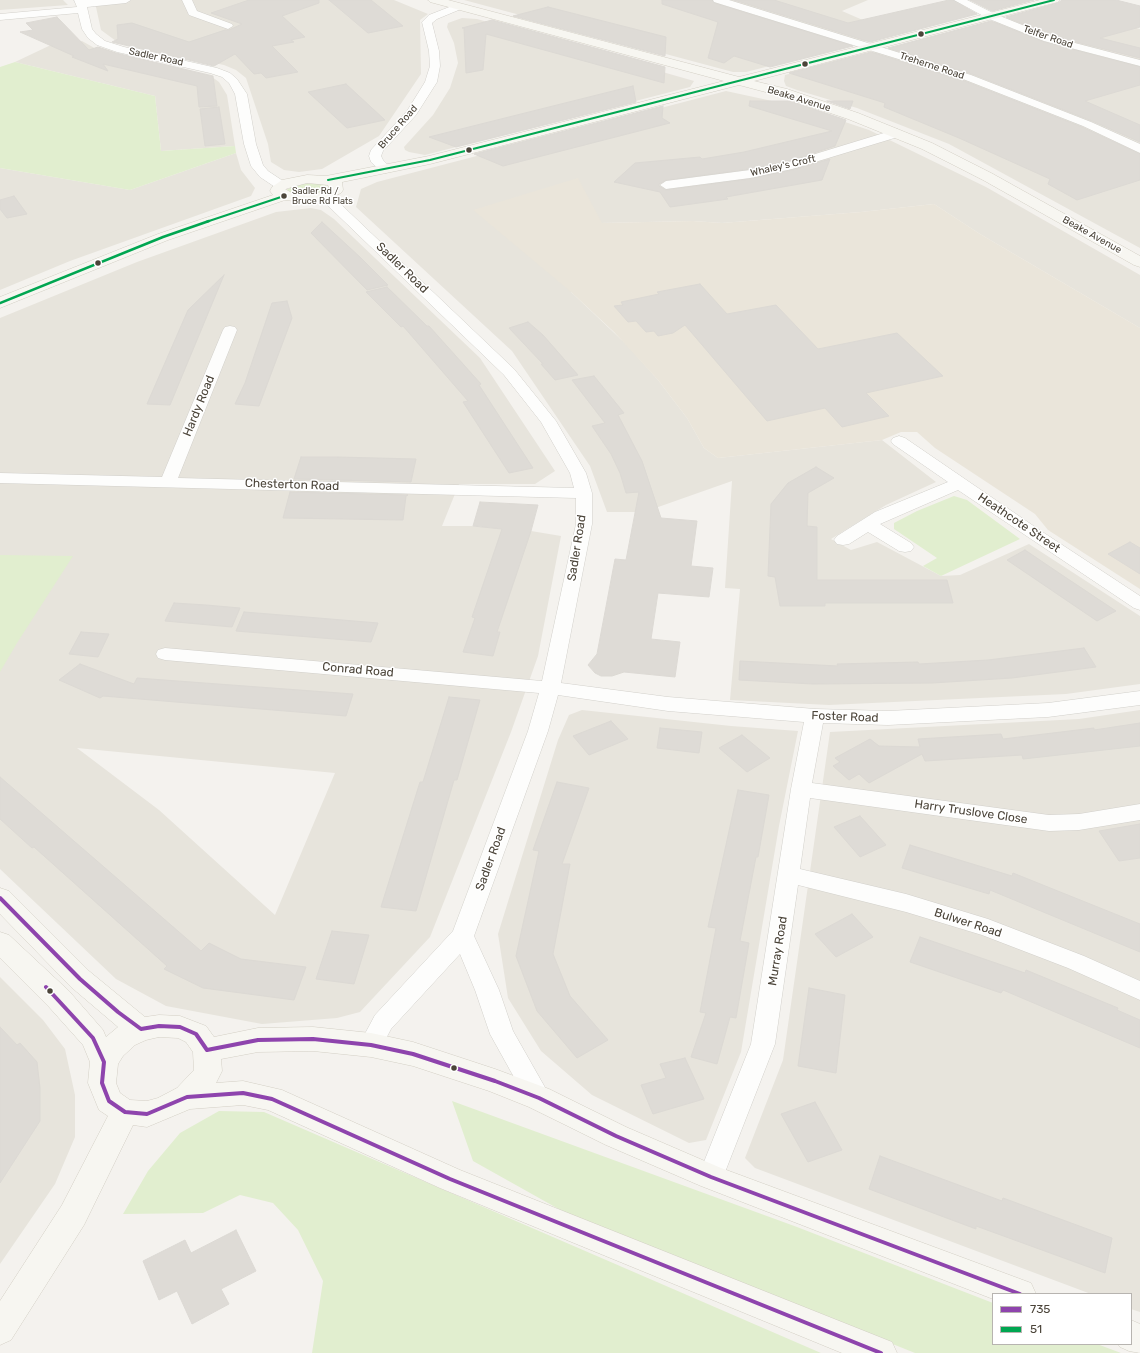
<!DOCTYPE html>
<html>
<head>
<meta charset="utf-8">
<style>
	body { margin:0 }
	#map { position:relative; width:1140px; height:1353px; overflow:hidden; background:#f4f2ee; font-family:Rubik,sans-serif }
	canvas { display:block }
	.legend { position:absolute; left:992px; top:1293px; width:140px; height:52px; box-sizing:border-box; background:#fff; border:1px solid #b7b4b0; margin:0; padding:5px 7px; list-style:none; font-size:12px; color:#4b4439 }
	.legend li { display:flex; align-items:center; gap:8px; height:20px }
	.legend b { width:20px; border:1px solid #b7b4b0 }
</style>
</head>
<body>
<div id="map">
<canvas width="1140" height="1353"></canvas>
<ul class="legend">
<li><b style="height:5px;background:#8e44ad"></b>735</li>
<li><b style="height:5px;background:#00a651"></b>51</li>
</ul>
</div>
<script>
const c = document.querySelector('canvas').getContext('2d');
c.lineJoin = 'round';
function paint(path, color) { c.fillStyle = color; c.fill(path, 'evenodd'); }
const toPath = rows => new Path2D(rows.map(r => 'M' + r).join(''));
function trace(path, color, width, dash) { c.strokeStyle = color; c.lineWidth = width; c.lineCap = dash ? 'butt' : 'round'; c.setLineDash(dash || []); c.stroke(path); }
function drawText(font, color, halo, rows, align = 'center') {
  c.font = font + ' Rubik,sans-serif'; c.lineWidth = 3; c.setLineDash([]); c.textBaseline = 'middle'; c.strokeStyle = halo; c.fillStyle = color; for (const [text, x, y, turn = 0] of rows) {
    c.save(); c.translate(x, y); c.rotate((+turn || 0) * Math.PI / 180); c.textAlign = isNaN(turn) ? turn : align; if (halo) c.strokeText(text, 0, 0); c.fillText(text, 0, 0); c.restore();
  }
}
const residential = toPath([
	[0,0,63,0,68,5,0,10],
	[91,0,394,0,428,14,420,20,421,74,379,136,322,169,299,172,284,170,271,162,268,144,246,78,236,70,224,65,155,51,116,41,101,30,96,7],
	[464,0,868,0,842,11,895,34,746,72,733,72],
	[1058,5,1140,29,1140,248,949,144,857,108,797,90,786,86,784,81,785,75],
	[462,18,477,19,694,81,690,87,425,155,409,152,405,150,404,147,433,115,450,88,458,63,454,43,447,27,448,23],
	[82,41,98,50,212,77,219,82,227,95,235,146,161,151,155,96,15,62,53,44],
	[726,91,800,107,869,130,986,187,1140,275,1140,328,980,234,934,204,861,212,722,223,693,221,602,223,571,292,628,346,658,380,687,418,704,448,718,458,882,440,936,482,886,505,831,539,851,550,877,542,941,576,960,575,1029,544,1140,616,1140,684,1066,694,829,705,730,700,740,589,725,588,732,481,644,512,607,512,590,466,512,351,356,207,361,189,377,182],
	[236,153,241,170,255,188,251,196,70,261,0,290,0,168,130,190],
	[311,208,321,210,334,219,480,358,555,471,535,484,459,484,442,526,473,526,531,531,561,536,538,656,511,732,430,937,360,1012,337,1018,262,1024,166,1006,116,979,0,869,0,318,137,262,276,212],
	[77,748,335,773,275,915,159,810],
	[582,710,731,726,798,731,779,826,741,1052,706,1140,689,1143,592,1095,541,1051,508,998,498,934,558,740,569,715],
	[1140,710,1140,1312,1131,1309,1131,1294,1091,1294,755,1168,745,1158,783,1060,830,732,1079,719],
	[0,977,43,1020,65,1049,75,1095,75,1137,55,1184,0,1264]
]);
const education = toPath([
	[578,178,602,223,693,221,722,223,861,212,934,204,980,234,1140,328,1140,589,1048,530,1035,514,935,448,917,432,901,432,882,440,718,458,704,448,687,418,658,380,614,332,571,292,473,210]
]);
const green = toPath([
	[15,62,155,96,161,151,235,146,236,153,130,190,0,168,0,67],
	[316,183,326,185,327,189,317,193,298,194,291,194,286,190,298,184],
	[954,496,967,500,1020,539,941,576,923,566,937,558,894,529,894,523,917,511],
	[0,555,73,556,17,643,0,672],
	[452,1101,797,1227,993,1303,993,1344,1097,1344,1121,1353,915,1353,564,1212,473,1161],
	[219,1111,264,1112,821,1353,312,1353,323,1281,298,1230,273,1203,240,1195,203,1213,123,1214,148,1171,180,1133]
]);
const building = toPath([
	[249,0,319,0,319,3,282,16,305,37,291,40,294,42,272,46,298,72,266,78,261,73,254,74,235,54,214,66,112,42,118,39,117,25,132,23,189,42,225,30,229,30,242,24,211,13,249,0],
	[329,0,371,0,403,26,368,33,329,0],
	[662,0,712,0,714,3,853,46,770,67,734,56,724,63,708,58,718,22,662,4,662,0],
	[734,0,774,0,848,23,949,0,953,0,977,14,870,42,734,0],
	[970,0,1034,0,992,11,970,0],
	[1062,0,1116,0,1140,6,1140,27,1100,38,1140,48,1140,58,1052,36,1006,17,1058,3,1062,0],
	[548,7,666,37,665,56,513,16,548,7],
	[57,17,89,50,98,47,116,53,213,76,217,106,199,107,197,86,103,64,108,71,72,57,74,56,20,32,33,30,26,23,57,17],
	[492,20,665,67,664,83,486,34,483,70,466,73,464,28,462,28,492,20],
	[991,21,1044,42,1140,67,1140,85,1085,101,1140,125,1140,142,1092,121,972,74,888,48,991,21],
	[871,52,962,80,1082,127,1140,154,1140,180,1077,200,1048,184,1050,179,959,138,884,107,885,103,789,73,871,52],
	[346,84,385,120,347,128,308,92,346,84],
	[633,86,636,102,456,147,429,137,633,86],
	[750,101,790,101,846,120,835,146,789,161,750,169,666,180,659,184,659,186,666,190,750,179,792,170,830,159,822,180,726,197,728,199,670,207,660,192,614,182,635,163,700,157,702,159,744,152,832,131,749,106,750,101],
	[827,101,853,101,850,109,827,101],
	[663,106,662,118,670,123,503,166,474,154,663,106],
	[219,107,225,144,205,146,200,109,219,107],
	[14,196,27,214,7,218,0,209,0,200,14,196],
	[322,222,361,258,388,285,367,290,311,233,322,222],
	[224,275,170,405,147,404,188,310,224,275],
	[700,284,727,314,776,305,818,349,897,333,943,376,866,393,889,416,842,427,825,408,767,421,685,325,673,333,658,336,654,331,646,332,636,321,628,322,614,306,623,305,621,302,659,294,657,292,700,284],
	[387,287,427,326,429,326,481,384,479,385,533,468,509,473,463,402,468,401,403,326,401,327,366,292,387,287],
	[287,301,292,318,259,406,235,404,245,383,272,303,287,301],
	[528,322,543,335,578,375,555,380,541,364,543,364,509,328,528,322],
	[594,376,624,413,618,415,642,461,661,518,697,521,691,566,713,568,709,597,658,593,651,639,680,642,675,677,624,672,612,676,601,676,595,673,588,665,597,654,615,559,626,560,639,492,626,493,620,473,611,454,592,426,605,423,572,380,594,376],
	[301,457,337,457,416,459,411,482,294,479,301,457],
	[816,467,834,478,808,493,807,526,817,527,817,580,947,580,953,603,825,603,825,606,780,606,775,577,768,576,771,504,788,483,816,467],
	[290,492,408,495,406,496,403,520,283,518,290,492],
	[480,502,538,505,531,531,497,632,500,632,493,656,463,652,475,618,472,617,502,529,473,526,480,502],
	[1130,542,1140,548,1140,574,1108,554,1130,542],
	[1025,550,1059,573,1116,611,1097,621,1007,560,1025,550],
	[174,603,206,605,240,608,232,627,165,621,174,603],
	[244,612,294,616,378,623,371,642,236,631,244,612],
	[81,632,109,634,98,657,69,654,81,632],
	[1084,648,1096,667,1012,678,932,683,813,684,739,680,740,661,838,666,837,664,918,662,919,664,988,660,1084,648],
	[80,664,134,684,137,678,353,694,346,716,103,696,100,698,59,680,80,664],
	[449,697,480,700,457,780,454,780,416,911,381,907,420,782,423,782,449,697],
	[611,721,628,739,589,755,573,736,611,721],
	[1140,723,1140,746,1023,759,1022,755,925,761,922,754,869,783,859,774,849,780,833,766,840,762,835,758,870,739,879,746,920,747,918,739,1001,734,1003,739,1094,728,1094,730,1140,723],
	[660,728,702,732,699,753,657,748,660,728],
	[742,735,770,758,747,772,719,748,742,735],
	[0,777,201,951,209,943,241,959,306,967,294,1000,203,988,164,969,167,966,34,847,32,848,0,819,0,777],
	[557,782,589,788,562,864,570,864,553,954,570,996,608,1040,577,1058,537,1011,516,956,539,851,533,850,557,782],
	[738,790,769,795,758,857,756,857,740,941,749,943,736,1018,730,1017,717,1064,691,1057,706,1013,700,1012,716,928,708,927,738,790],
	[860,816,886,845,860,857,834,827,860,816],
	[1140,824,1140,858,1119,861,1099,831,1140,824],
	[910,845,1012,876,1013,873,1140,924,1140,952,990,890,989,894,902,868,910,845],
	[852,914,873,937,836,957,815,934,852,914],
	[332,931,369,935,354,984,316,979,332,931],
	[920,937,1025,973,1026,970,1118,1008,1117,1010,1140,1020,1140,1048,1003,990,1001,993,910,962,920,937],
	[809,988,845,995,836,1073,798,1066,809,988],
	[0,1027,17,1045,20,1043,37,1062,40,1088,40,1121,0,1183,0,1027],
	[685,1058,704,1099,653,1114,641,1085,666,1078,660,1064,685,1058],
	[815,1102,842,1150,808,1162,781,1114,815,1102],
	[880,1156,1002,1201,1003,1198,1112,1238,1105,1273,976,1226,976,1229,869,1189,880,1156],
	[236,1230,256,1271,221,1289,229,1304,192,1324,177,1291,159,1300,143,1261,185,1240,191,1253,236,1230]
]);
const street = toPath([
	[74,0,131,0,126,3,87,7,92,29,96,34,105,41,124,47,217,68,230,73,237,79,247,94,256,144,263,165,268,171,286,183,288,186,286,189,278,189,260,177,251,166,244,144,235,94,229,83,222,77,210,73,117,52,97,45,88,38,82,29,78,13,0,20,0,14,77,7,74,0],
	[182,0,192,0,197,11,232,24,233,26,228,29,189,15,182,0],
	[713,0,729,0,971,75,1091,122,1140,144,1140,153,1083,126,963,79,714,2,713,0],
	[954,0,967,0,995,14,1052,37,1140,60,1140,66,1044,41,987,18,954,0],
	[457,4,462,7,461,9,437,19,432,23,439,51,440,66,437,82,416,115,383,151,381,156,383,160,392,169,386,173,382,172,371,162,369,156,371,150,407,111,425,82,430,66,429,51,422,22,429,15,457,4],
	[897,129,903,133,901,136,792,169,750,178,666,189,660,185,666,181,750,170,789,162,897,129],
	[325,192,329,193,514,369,556,421,586,473,592,493,592,524,561,683,668,697,815,709,888,711,1048,703,1140,691,1140,705,1048,717,888,725,823,723,812,783,1049,815,1079,814,1140,804,1140,820,1079,830,1049,831,810,798,800,869,906,894,988,919,1084,956,1140,981,1140,1000,1068,968,982,935,906,912,798,885,775,1044,720,1185,711,1189,702,1185,698,1177,751,1044,791,789,804,722,668,711,558,695,548,731,474,936,499,990,513,1031,551,1098,548,1106,539,1109,530,1106,490,1034,475,990,460,954,391,1029,379,1052,371,1055,363,1052,359,1045,375,1015,453,931,528,731,539,693,165,660,158,658,156,654,158,650,165,648,542,681,576,524,576,498,0,483,0,473,162,477,223,330,225,327,230,326,235,327,237,330,178,478,574,488,570,473,541,422,504,375,321,199,319,196,325,192],
	[899,436,905,438,1038,529,1140,596,1140,610,1134,608,958,490,880,524,911,543,914,547,911,551,905,552,899,551,868,532,849,544,843,545,837,544,834,540,837,536,875,512,948,482,893,444,891,441,893,438,899,436]
]);
const secondary = toPath([
	[428,0,448,0,739,77,1040,0,1060,0,1058,2,754,81,787,89,858,113,932,143,993,174,1140,256,1140,267,1134,265,983,180,922,149,848,119,777,95,739,85,430,164,342,182,343,190,341,193,326,200,303,202,285,200,168,240,0,308,0,297,158,234,273,195,270,191,272,187,282,180,307,175,326,176,429,156,724,81,430,2,428,0],
	[307,183,328,185,329,188,318,193,303,194,292,193,285,189,307,183],
	[0,888,9,891,89,971,145,1017,159,1015,180,1016,206,1026,214,1037,258,1028,313,1027,371,1033,413,1042,495,1069,549,1089,626,1127,721,1168,1031,1283,1036,1294,993,1294,993,1299,701,1186,606,1145,529,1107,489,1091,413,1066,371,1057,313,1051,258,1052,221,1059,222,1071,216,1083,243,1081,282,1090,460,1170,892,1342,897,1353,842,1353,440,1188,268,1110,243,1105,190,1109,147,1127,133,1125,84,1225,11,1340,0,1345,0,1301,62,1205,108,1116,99,1110,88,1083,90,1062,83,1045,49,1007,0,958,0,932,9,935,69,991,103,1030,106,1037,118,1027,71,987,0,914,0,888],
	[159,1037,178,1038,186,1042,193,1052,194,1070,177,1088,158,1098,147,1101,130,1100,120,1093,116,1083,118,1064,123,1056,135,1045,146,1040,159,1037],
	[1131,1320,1140,1324,1140,1353,1129,1351,1120,1347,1118,1344,1131,1344,1131,1320]
]);
const bus1 = toPath([
	[0,898,80,979,118,1012,141,1029,159,1026,180,1027,196,1034,207,1050,258,1040,313,1039,371,1045,413,1054,495,1081,539,1098,616,1136,711,1177,1020,1294],
	[46,987,93,1038,104,1062,102,1083,109,1101,125,1112,147,1114,187,1097,243,1093,272,1099,450,1179,881,1353]
]);
const bus2Far1 = toPath([
	[328,180,430,160,1054,0],
	[206,222,284,196]
]);
const bus2 = toPath([
	[0,303,163,237,209,221]
]);
const markers = [
	[921,34,3.5,"#4b4439"],
	[805,64,3.5,"#4b4439"],
	[469,150,3.5,"#4b4439"],
	[284,196,3.5,"#4b4439"],
	[98,263,3.5,"#4b4439"],
	[50,991,3.5,"#4b4439"],
	[454,1068,3.5,"#4b4439"]
];
const farBusnames = [
	["Sadler Rd /",292,191],
	["Bruce Rd Flats",292,201]
];
const farStreetnames = [
	["Telfer Road",1048,37,19],
	["Sadler Road",156,57,12],
	["Treherne Road",932,66,18],
	["Beake Avenue",799,99,17],
	["Bruce Road",398,127,-49],
	["Whaley's Croft",783,166,-13],
	["Beake Avenue",1092,235,29]
];
const streetNames = [
	["Sadler Road",402,268,44],
	["Hardy Road",199,406,-68],
	["Chesterton Road",292,485,2],
	["Heathcote Street",1019,523,34],
	["Sadler Road",577,548,-81],
	["Conrad Road",358,670,5],
	["Foster Road",845,717,2],
	["Harry Truslove Close",971,812,8],
	["Sadler Road",491,859,-70],
	["Bulwer Road",968,923,18],
	["Murray Road",778,951,-81]
];
paint(residential, '#e7e4dc');
paint(education, '#eae5da');
paint(green, '#e1eecf');
paint(building, '#dedbd6');
trace(building, '#dcd9d4', 1);
trace(street, '#d2d0cb', 1);
trace(secondary, '#d3cfc5', 1);
paint(street, '#fdfdfc');
paint(secondary, '#f7f6f1');
trace(bus1, '#8e44ad', 4);
trace(bus2Far1, '#00a651', 2);
trace(bus2, '#00a651', 2.5);
for (const [x, y, r, color] of markers) { const dot = new Path2D(); dot.arc(x, y, r, 0, 2 * Math.PI); c.fillStyle = color; c.fill(dot); trace(dot, '#fff', 1.5); }
drawText('9px', '#4b4439', '#fff', farBusnames, 'left');
drawText('10px', '#4b4439', '#fff', farStreetnames);
drawText('12px', '#4b4439', '#fff', streetNames);
</script>
</body>
</html>
